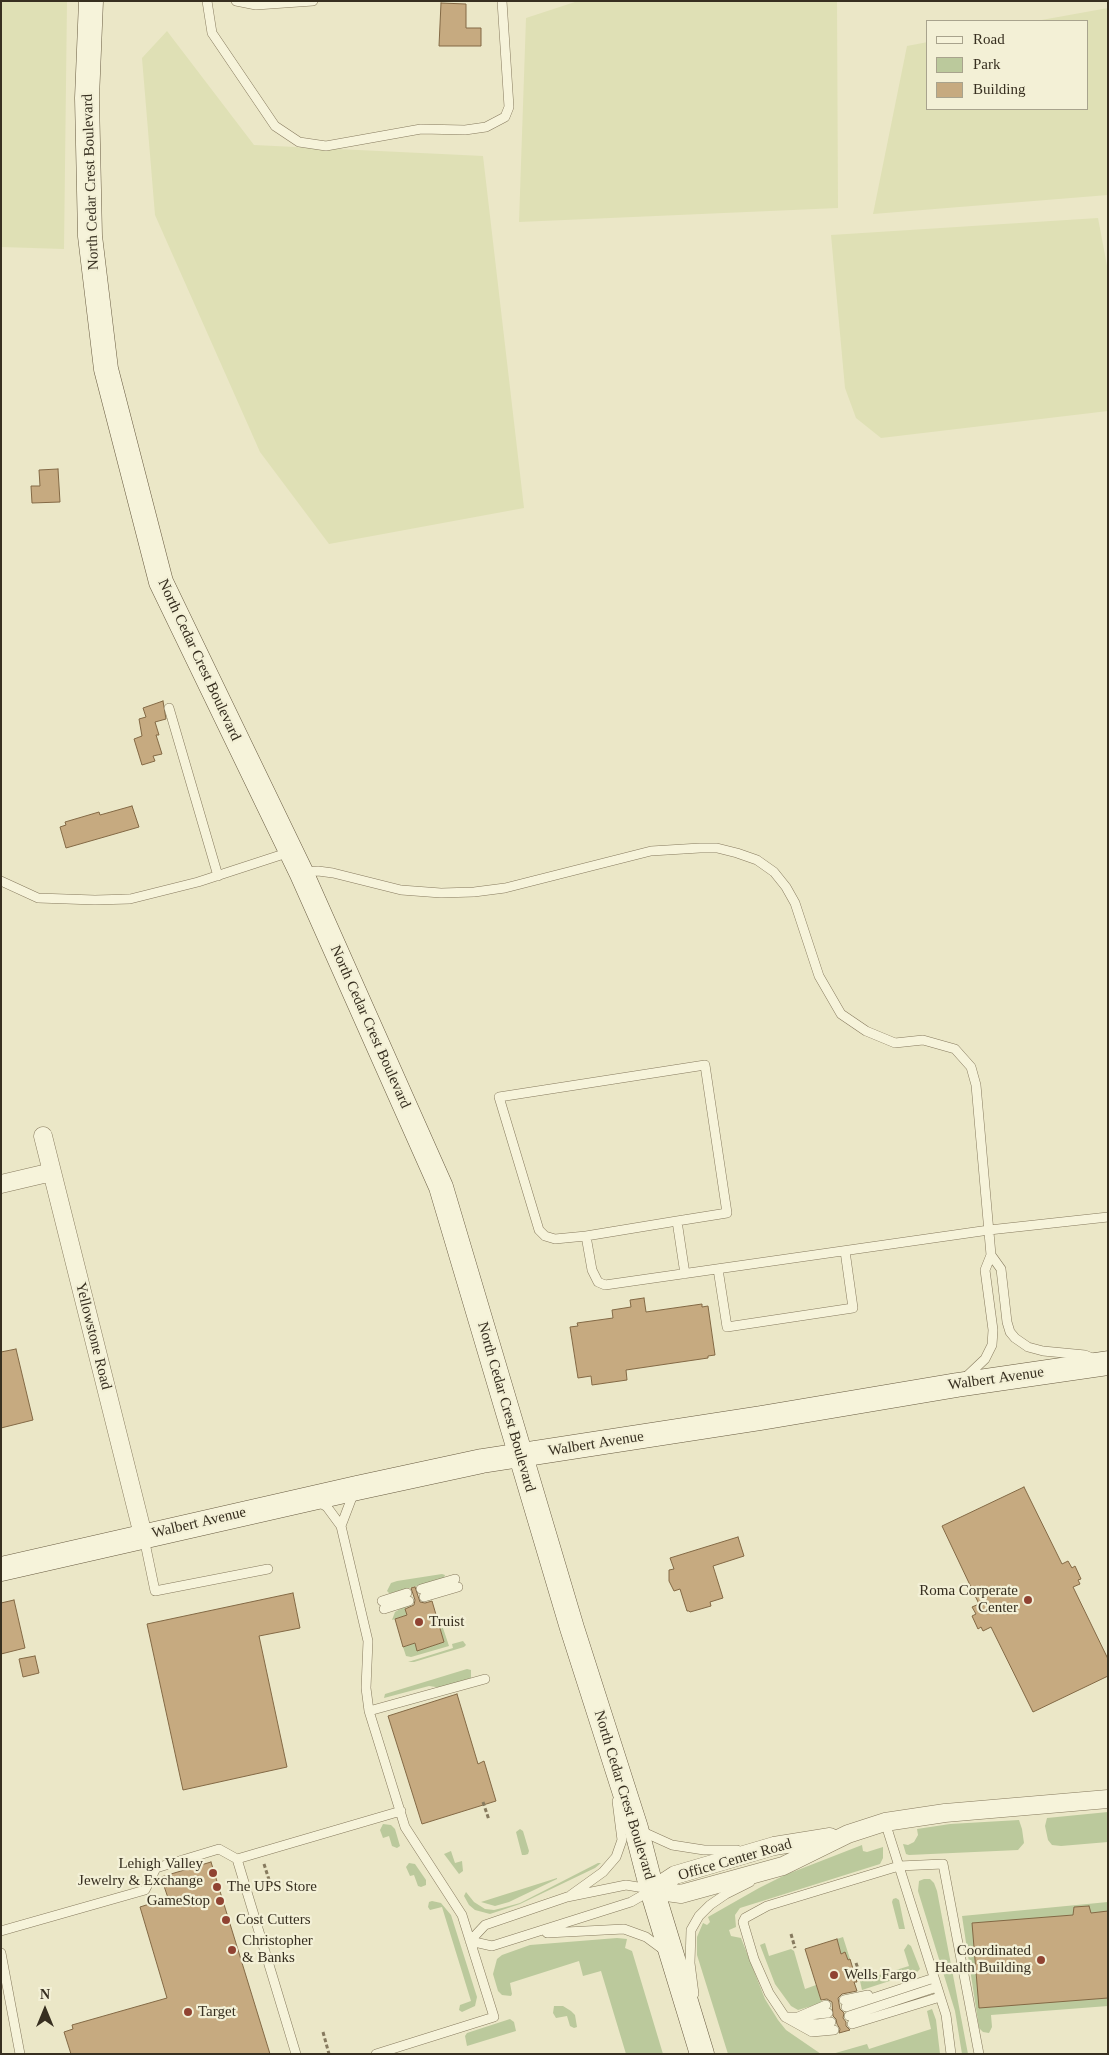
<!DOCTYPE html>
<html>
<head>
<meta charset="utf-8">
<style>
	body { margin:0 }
	#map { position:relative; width:1109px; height:2055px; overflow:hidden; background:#ebe7c7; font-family:Georgia,serif }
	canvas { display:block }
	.frame { position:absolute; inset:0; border:2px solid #372f20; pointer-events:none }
	.legend { position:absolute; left:926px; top:20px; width:162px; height:90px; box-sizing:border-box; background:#f3f0d6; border:1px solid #a8a38d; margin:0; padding:6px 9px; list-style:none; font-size:15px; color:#372f20 }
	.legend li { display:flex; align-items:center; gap:10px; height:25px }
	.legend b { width:25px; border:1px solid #a8a38d }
	.north { position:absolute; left:20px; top:1985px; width:50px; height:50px; -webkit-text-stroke:4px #f3f0d6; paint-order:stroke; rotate:0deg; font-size:14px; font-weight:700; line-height:20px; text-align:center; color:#372f20 }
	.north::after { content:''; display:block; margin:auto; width:18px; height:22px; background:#372f20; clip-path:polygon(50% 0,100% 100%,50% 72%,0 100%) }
</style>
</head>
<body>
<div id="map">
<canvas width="1109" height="2055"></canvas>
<div class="frame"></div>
<ul class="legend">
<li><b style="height:6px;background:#f6f3da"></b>Road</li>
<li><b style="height:14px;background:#bbc99c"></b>Park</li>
<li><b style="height:14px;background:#c6aa80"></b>Building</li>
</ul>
<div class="north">N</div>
</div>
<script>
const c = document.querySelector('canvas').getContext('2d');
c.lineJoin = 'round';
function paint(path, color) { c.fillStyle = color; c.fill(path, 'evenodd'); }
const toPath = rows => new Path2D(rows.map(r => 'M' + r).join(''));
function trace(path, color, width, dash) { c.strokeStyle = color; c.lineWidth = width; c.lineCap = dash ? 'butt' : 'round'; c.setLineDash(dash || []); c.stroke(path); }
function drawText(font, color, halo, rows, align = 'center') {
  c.font = font + ' Georgia,serif'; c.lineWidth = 4.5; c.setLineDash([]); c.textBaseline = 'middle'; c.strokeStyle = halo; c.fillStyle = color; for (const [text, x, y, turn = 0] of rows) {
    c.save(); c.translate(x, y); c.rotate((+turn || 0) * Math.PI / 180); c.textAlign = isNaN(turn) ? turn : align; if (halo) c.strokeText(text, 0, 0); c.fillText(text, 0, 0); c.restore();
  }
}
const farmland = toPath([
	[1,1,67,1,64,249,1,247],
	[578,1,837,1,838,208,519,222,526,18],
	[1108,8,1108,195,873,214,907,46,928,42,928,109,1088,109,1088,21,1036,21],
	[167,31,254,145,483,156,524,508,329,544,260,452,155,215,142,58],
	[1098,218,1108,271,1108,411,881,438,856,418,845,388,831,235]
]);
const green = toPath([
	[442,1574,445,1575,444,1578,392,1593,389,1593,387,1591,391,1583,397,1581],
	[410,1603,410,1606,405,1608,407,1615,392,1620,395,1612],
	[442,1625,449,1646,411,1657,406,1656,403,1647,415,1643,418,1650,444,1642,439,1626],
	[463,1641,466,1645,464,1647,414,1662,408,1662,453,1648,452,1644],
	[467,1669,471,1670,471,1678,443,1688,429,1686,384,1698,385,1694],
	[1108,1812,1108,1842,1061,1846,1052,1845,1048,1840,1045,1826,1047,1818],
	[1019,1820,1022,1829,1024,1843,1018,1850,909,1855,906,1854,903,1844,908,1845,914,1842,918,1835,917,1829,950,1824],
	[383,1824,391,1825,395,1829,400,1846,397,1848,392,1846,389,1836,383,1838,380,1830],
	[520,1829,523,1831,529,1851,528,1854,525,1855,522,1855,516,1832],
	[862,1845,863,1851,867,1852,883,1847,883,1858,880,1864,740,1908,735,1915,736,1927,729,1930,731,1936,741,1938,765,1999,778,2020,786,2030,821,2054,728,2054,697,1955,697,1937,703,1923,707,1925,710,1922,708,1917,759,1888,785,1875],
	[451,1851,455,1863,462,1861,463,1871,459,1874,444,1854],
	[409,1863,415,1864,426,1880,426,1885,421,1887,418,1886,414,1875,410,1876,406,1867],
	[598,1863,601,1863,595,1868,520,1904,490,1914,475,1910,469,1905,464,1896,466,1892,474,1902,485,1909,494,1910,502,1908,520,1903],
	[557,1878,557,1879,509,1902,495,1906,481,1902],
	[924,1879,930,1879,934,1883,937,1891,968,2054,962,2054,955,2011,918,1891,919,1881],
	[896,1898,899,1900,905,1929,899,1929,892,1902,893,1899],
	[432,1901,441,1903,451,1915,477,1997,475,2006,462,2012,459,2010,460,2005,471,2001,442,1907,430,1910,428,1907,429,1902],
	[1108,1902,1108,2006,991,2015,992,2027,989,2033,983,2032,979,2028,962,1916],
	[843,1937,850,1959,848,1960,845,1953,841,1954,837,1939],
	[617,1938,627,1939,625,1948,632,1951,663,2054,626,2054,601,1971,583,1976,579,1961,510,1983,512,1994,511,1996,502,1995,498,1991,493,1974,497,1959,502,1955,530,1945],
	[765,1943,769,1956,791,1949,794,1951,805,1989,816,1985,822,2003,798,2010,791,2006,775,1984,760,1945],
	[908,1944,911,1946,920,1969,917,1972,862,1990,860,1981,909,1966,904,1950],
	[554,2006,563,2006,571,2011,575,2015,577,2027,574,2028,570,2026,567,2016,556,2018,553,2013],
	[932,2009,936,2020,940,2054,832,2054,867,2044,869,2049,931,2029,927,2011],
	[510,2019,514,2022,516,2031,467,2046,465,2036,467,2033]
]);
const building = toPath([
	[441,3,466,4,466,28,481,28,481,46,439,46,441,3],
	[58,469,60,502,32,503,31,486,40,486,39,470,58,469],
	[163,701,166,719,155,722,159,735,156,735,162,754,153,756,155,761,142,765,134,739,142,736,139,719,146,717,143,708,163,701],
	[132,806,139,827,66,848,60,827,66,825,65,822,99,812,100,815,132,806],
	[644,1298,646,1312,702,1304,702,1307,708,1306,715,1355,708,1356,708,1358,626,1370,627,1380,592,1385,591,1376,578,1378,570,1327,578,1326,577,1323,613,1318,612,1310,631,1307,630,1300,644,1298],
	[16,1349,33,1420,1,1428,1,1352,16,1349],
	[1024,1487,1062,1564,1068,1561,1072,1568,1075,1566,1081,1579,1078,1580,1080,1584,1073,1587,1108,1659,1108,1676,1033,1712,991,1627,983,1631,981,1627,978,1629,972,1616,976,1614,972,1607,979,1604,942,1526,1024,1487],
	[738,1537,744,1556,713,1566,723,1598,710,1602,711,1606,690,1612,689,1611,687,1611,680,1589,674,1591,669,1581,669,1570,674,1569,670,1558,738,1537],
	[415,1587,420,1602,425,1603,432,1601,444,1642,417,1651,415,1643,403,1647,395,1619,407,1615,405,1609,414,1605,415,1600,411,1588,415,1587],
	[293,1593,300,1628,259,1636,287,1767,183,1790,147,1624,293,1593],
	[14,1600,25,1648,1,1654,1,1603,14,1600],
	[35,1656,39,1673,23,1677,19,1659,35,1656],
	[457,1694,478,1764,484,1761,496,1801,422,1824,388,1716,457,1694],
	[211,1862,270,2054,71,2054,64,2032,73,2029,72,2025,167,1998,140,1907,168,1898,161,1877,211,1862],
	[1089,1906,1091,1913,1108,1911,1108,1998,979,2008,972,1923,1073,1915,1074,1907,1089,1906],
	[837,1939,841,1954,845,1952,848,1960,850,1959,857,1982,854,1982,857,1991,842,1994,838,1998,840,2009,844,2013,843,2018,846,2022,846,2026,850,2030,839,2033,840,2029,837,2024,836,2019,833,2016,832,2002,827,1999,821,2000,805,1949,837,1939]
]);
const path = toPath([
	[483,1802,489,1820],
	[264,1864,271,1886],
	[791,1934,795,1948],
	[856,1963,862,1980],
	[323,2032,329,2054]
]);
const service = toPath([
	[207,1,212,33,275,126,299,142,326,146,421,129,465,130,486,127,505,117,509,107,502,1],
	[236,1,256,5,313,1],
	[169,708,218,876],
	[302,872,318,871,333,873,401,890,441,893,474,892,505,888,651,851,700,848,717,848,737,853,757,860,774,872,786,887,795,903,819,976,841,1014,866,1031,895,1043,923,1040,955,1049,971,1067,976,1085,991,1255,985,1270,993,1330,992,1345,985,1359,966,1377],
	[1,881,38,898,95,900,130,899,198,882,290,852],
	[586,1236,555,1239,545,1236,539,1230,499,1097,705,1065,727,1213,677,1221],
	[991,1255,1001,1269,1007,1322,1010,1332,1015,1338,1028,1347,1043,1351,1085,1355,1092,1358],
	[718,1269,727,1327,853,1308,845,1251],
	[685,1274,677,1221,586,1236,592,1270,598,1282,605,1285,989,1230,1108,1217],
	[317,1501,327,1507,341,1526,368,1641,366,1688,369,1711,405,1827,462,1915,494,2017,376,2054],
	[341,1526,354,1492],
	[144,1538,155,1591,268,1569],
	[421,1589,455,1579],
	[424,1597,458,1587],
	[382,1601,407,1593],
	[384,1609,409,1601],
	[369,1711,485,1679],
	[885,1822,946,2015,951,2054],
	[641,1831,672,1845,704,1850,737,1850],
	[237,1859,296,2054],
	[571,1895,603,1872,616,1857,622,1840,617,1801],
	[1,1931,145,1890,156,1868,219,1849,237,1859,401,1811],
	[547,1933,624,1929,646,1937,665,1951],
	[470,1941,485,1925,567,1897,626,1885,650,1889],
	[470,1941,492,1946,631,1902,650,1891],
	[1,1953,20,2054],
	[694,1994,690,1963,691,1930,699,1916,710,1905,726,1894,750,1882],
	[844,2000,868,1995],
	[826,2005,798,2017,785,2017,769,1993,754,1959,743,1922,745,1918,767,1906,899,1866,943,1864,979,2054],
	[846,2007,934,1978],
	[810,2015,828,2013],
	[849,2016,937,1987],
	[785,2017,812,2032,834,2030],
	[797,2021,817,2024,831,2022],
	[852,2024,940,1997]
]);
const minor = toPath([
	[43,1136,143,1535],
	[1,1184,52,1172],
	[652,1890,681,1894,783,1866,848,1834,885,1822,945,1813,1108,1799],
	[652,1890,675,1875,774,1846,830,1837]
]);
const secondary = toPath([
	[91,1,87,98,90,236,106,369,161,582,301,872,441,1187,572,1628,636,1828,652,1890,702,2054],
	[1,1569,357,1488,482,1461,761,1418,957,1385,1108,1363]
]);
const markers = [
	[1028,1600,5,"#904332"],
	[419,1622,5,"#904332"],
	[213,1873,5,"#904332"],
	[217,1887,5,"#904332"],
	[220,1901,5,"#904332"],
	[226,1920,5,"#904332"],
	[232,1950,5,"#904332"],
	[1041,1960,5,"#904332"],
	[834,1975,5,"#904332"],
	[188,2012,5,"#904332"]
];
const streetNames = [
	["North Cedar Crest Boulevard",91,182,-92],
	["North Cedar Crest Boulevard",199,660,65],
	["North Cedar Crest Boulevard",370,1027,66],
	["Yellowstone Road",93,1336,76],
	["Walbert Avenue",996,1379,-8],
	["North Cedar Crest Boulevard",506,1407,74],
	["Walbert Avenue",596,1444,-9],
	["Walbert Avenue",199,1523,-13],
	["North Cedar Crest Boulevard",624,1795,73],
	["Office Center Road",735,1860,-16]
];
const poiNames = [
	["Roma Corperate",1018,1591,"right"],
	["Center",1018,1608,"right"],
	["Truist",429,1622],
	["Lehigh Valley",203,1864,"right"],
	["Jewelry & Exchange",203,1881,"right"],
	["The UPS Store",227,1887],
	["GameStop",210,1901,"right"],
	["Cost Cutters",236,1920],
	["Christopher",242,1941],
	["& Banks",242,1958],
	["Coordinated",1031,1951,"right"],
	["Health Building",1031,1968,"right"],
	["Wells Fargo",844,1975],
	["Target",198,2012]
];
paint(farmland, '#dfe0b5');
paint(green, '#bbc99c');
paint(building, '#c6aa80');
trace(building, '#836945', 1);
trace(service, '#867a5e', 10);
trace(minor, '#867a5e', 19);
trace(secondary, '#685b41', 25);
trace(path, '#867a5e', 3, [4, 2.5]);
trace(service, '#f6f3da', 9);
trace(minor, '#f6f3da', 18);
trace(secondary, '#f6f3da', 24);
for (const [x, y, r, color] of markers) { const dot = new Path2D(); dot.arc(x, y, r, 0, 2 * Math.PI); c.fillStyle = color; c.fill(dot); trace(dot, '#f3f0d6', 2); }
drawText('15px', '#372f20', '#f3f0d6', streetNames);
drawText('15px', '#372f20', '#f3f0d6', poiNames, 'left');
</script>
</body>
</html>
